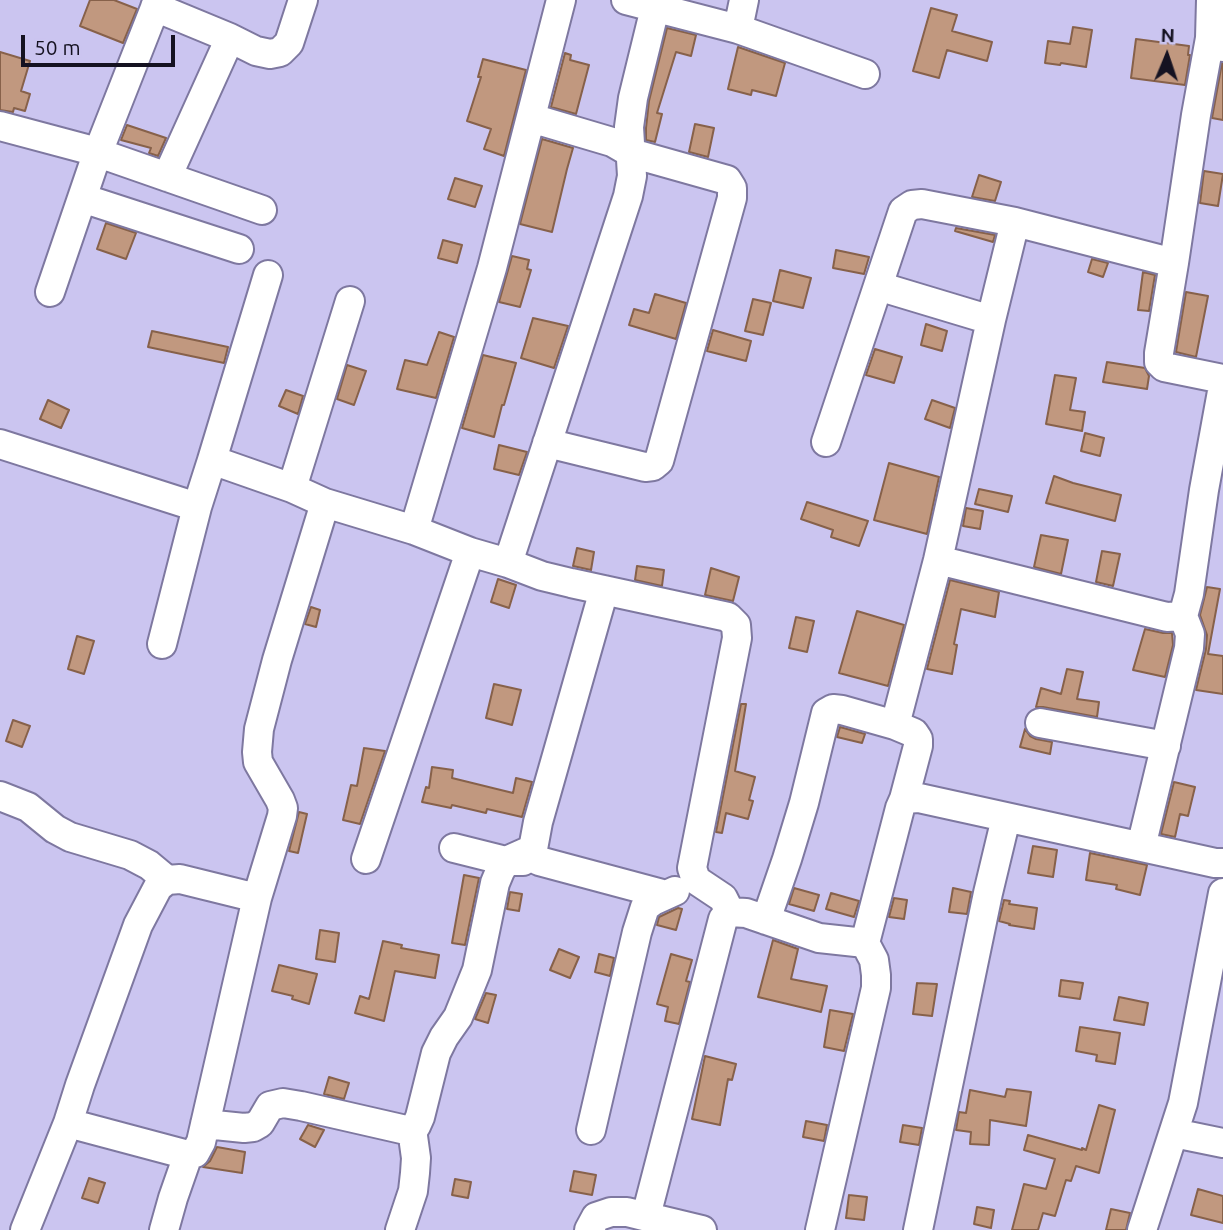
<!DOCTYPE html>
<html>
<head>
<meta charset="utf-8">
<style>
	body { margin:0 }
	#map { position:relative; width:1223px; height:1230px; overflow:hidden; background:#cbc5f0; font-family:Ubuntu,sans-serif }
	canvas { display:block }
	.north { position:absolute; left:1132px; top:21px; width:70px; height:70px; -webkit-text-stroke:5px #cbc5f0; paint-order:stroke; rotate:2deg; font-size:19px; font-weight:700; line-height:28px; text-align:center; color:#151221 }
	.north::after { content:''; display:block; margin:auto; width:24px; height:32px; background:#151221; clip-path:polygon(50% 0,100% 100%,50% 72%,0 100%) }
	.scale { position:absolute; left:21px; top:35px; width:154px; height:32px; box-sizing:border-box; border:4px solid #151221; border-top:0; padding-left:9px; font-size:21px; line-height:24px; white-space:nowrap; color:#151221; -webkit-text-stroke:5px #cbc5f0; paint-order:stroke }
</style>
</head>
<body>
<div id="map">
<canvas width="1223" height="1230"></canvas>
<div class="north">N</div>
<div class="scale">50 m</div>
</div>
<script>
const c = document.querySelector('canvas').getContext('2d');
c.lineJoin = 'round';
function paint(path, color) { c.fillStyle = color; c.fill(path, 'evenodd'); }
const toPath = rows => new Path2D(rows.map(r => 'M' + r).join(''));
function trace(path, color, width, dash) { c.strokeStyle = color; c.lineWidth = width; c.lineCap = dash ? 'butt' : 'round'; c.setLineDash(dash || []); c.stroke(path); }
const building = toPath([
	[90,0,114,0,137,9,123,43,80,26,90,0],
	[931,8,957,15,952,31,992,42,987,61,947,50,939,78,913,71,931,8],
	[1073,27,1092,30,1086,67,1061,63,1060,65,1045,63,1048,41,1070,44,1073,27],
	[667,28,696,35,691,56,676,52,657,113,662,114,655,142,646,140,646,128,649,101,667,28],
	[1136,39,1189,46,1188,55,1190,55,1185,85,1131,78,1136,39],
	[738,47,785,63,776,96,752,90,751,95,728,89,738,47],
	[0,52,30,61,21,91,30,94,25,111,14,108,13,112,0,110,0,52],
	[565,53,571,55,570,60,589,65,576,114,551,107,565,53],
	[483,59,526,70,504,156,484,149,491,129,467,121,481,77,478,77,483,59],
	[1222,63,1223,63,1223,120,1212,118,1222,63],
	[695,124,714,128,708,157,689,152,695,124],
	[127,125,166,138,158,156,149,153,151,148,121,140,127,125],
	[542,139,573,148,567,169,552,232,520,224,542,139],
	[1204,171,1223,174,1218,206,1200,203,1204,171],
	[979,175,1001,182,995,201,972,197,979,175],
	[455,178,482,186,475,207,448,199,455,178],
	[106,223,136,233,126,259,97,249,106,223],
	[956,228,995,235,993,242,955,231,956,228],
	[443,240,462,245,457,263,438,258,443,240],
	[836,250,869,257,864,274,833,268,836,250],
	[512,256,529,260,527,269,531,270,520,307,499,302,512,256],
	[1092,259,1108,263,1103,277,1088,272,1092,259],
	[780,270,811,278,803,308,773,301,780,270],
	[1143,272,1155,275,1149,311,1138,310,1143,272],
	[1186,292,1208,296,1196,357,1176,352,1186,292],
	[655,294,686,303,676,339,629,325,634,309,649,313,655,294],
	[753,299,771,303,763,335,745,331,753,299],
	[533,318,568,326,554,368,521,358,533,318],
	[926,324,947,331,942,351,921,345,926,324],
	[713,330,751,341,746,361,707,351,713,330],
	[152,331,228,347,224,363,148,347,152,331],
	[439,332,454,337,436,398,397,389,405,360,427,365,439,332],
	[875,349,902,357,894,383,866,375,875,349],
	[483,355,516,363,504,405,502,405,494,437,462,428,483,355],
	[1107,362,1145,368,1149,376,1147,389,1103,382,1107,362],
	[347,365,366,371,354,405,337,399,347,365],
	[1055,375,1076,378,1070,410,1085,412,1082,431,1046,424,1055,375],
	[286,390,303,396,298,414,279,406,286,390],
	[48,400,69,410,61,428,40,419,48,400],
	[932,400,955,408,950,428,925,419,932,400],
	[1085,433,1104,438,1100,456,1081,451,1085,433],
	[499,445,527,452,519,475,494,469,499,445],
	[889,463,939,477,927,534,874,520,889,463],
	[1054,476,1073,483,1121,495,1115,521,1046,503,1054,476],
	[979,489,1012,496,1008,512,975,504,979,489],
	[807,502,868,521,859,546,831,537,833,530,801,519,807,502],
	[966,508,983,511,980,529,963,526,966,508],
	[1041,535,1068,540,1061,574,1034,567,1041,535],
	[577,548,594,552,591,570,573,566,577,548],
	[1102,551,1120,554,1113,586,1096,582,1102,551],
	[637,566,664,570,662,586,635,580,637,566],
	[711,568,739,577,733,601,705,595,711,568],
	[498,579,516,585,509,608,491,602,498,579],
	[950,580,999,592,995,617,961,609,954,644,957,645,952,674,927,669,950,580],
	[1207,587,1220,589,1208,654,1223,656,1223,694,1196,690,1206,649,1207,635,1200,615,1207,587],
	[311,607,320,610,316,627,305,624,311,607],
	[857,611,904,625,888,686,839,673,857,611],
	[796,617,814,621,807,652,789,648,796,617],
	[1145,629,1163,633,1172,633,1173,645,1165,677,1133,670,1145,629],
	[77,636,94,641,84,674,68,669,77,636],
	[1067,669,1083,672,1077,699,1099,702,1097,717,1043,707,1036,707,1041,688,1061,694,1067,669],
	[494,684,521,690,512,725,486,718,494,684],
	[741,704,746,704,735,771,755,777,749,800,753,801,748,819,726,813,722,833,716,832,741,704],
	[13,720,30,726,22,747,6,741,13,720],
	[840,727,865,734,862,743,837,737,840,727],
	[1025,729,1030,736,1036,739,1052,742,1050,754,1020,747,1025,729],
	[364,748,385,751,360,824,343,820,351,785,357,786,364,748],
	[432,767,453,770,452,778,513,793,516,778,532,782,522,817,487,809,486,813,452,805,451,808,422,802,426,787,429,788,432,767],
	[1174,782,1195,787,1188,816,1180,814,1175,837,1161,834,1174,782],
	[299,812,307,814,298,853,289,851,299,812],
	[1033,846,1057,850,1053,877,1028,873,1033,846],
	[1090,853,1147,865,1140,895,1116,889,1117,885,1086,880,1090,853],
	[464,875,479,878,465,945,452,943,464,875],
	[794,888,819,895,814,911,789,904,794,888],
	[953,888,971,892,967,914,949,912,953,888],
	[510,892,522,894,519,911,507,909,510,892],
	[831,893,859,901,854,917,826,909,831,893],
	[894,898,907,900,904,919,889,917,894,898],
	[1004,900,1010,901,1009,904,1037,908,1034,929,1009,925,1010,924,999,921,1004,900],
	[678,908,682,909,676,930,657,925,659,917,678,908],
	[320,930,339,933,335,962,316,959,320,930],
	[773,940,798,949,791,979,827,986,821,1012,758,997,773,940],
	[383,941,402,945,401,948,439,955,435,978,395,971,384,1021,355,1013,360,996,369,999,383,941],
	[559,949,579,957,570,978,550,970,559,949],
	[599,954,614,958,610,976,595,972,599,954],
	[671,954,692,960,686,981,690,982,679,1024,665,1021,668,1007,657,1004,671,954],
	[279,965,317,974,309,1004,292,999,293,996,272,991,279,965],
	[1061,980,1083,983,1080,999,1059,996,1061,980],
	[917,983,937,984,932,1016,913,1014,917,983],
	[486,993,496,995,488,1023,475,1019,486,993],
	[1119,997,1148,1003,1144,1025,1114,1020,1119,997],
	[830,1010,853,1014,844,1051,824,1047,830,1010],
	[1080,1027,1120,1033,1115,1064,1096,1061,1097,1055,1076,1051,1080,1027],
	[705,1056,736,1064,732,1080,728,1079,720,1125,692,1119,705,1056],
	[329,1077,349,1083,344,1099,324,1094,329,1077],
	[1007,1089,1031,1092,1026,1126,990,1120,989,1145,970,1144,971,1132,956,1130,959,1112,966,1113,970,1090,1005,1097,1007,1089],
	[1099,1105,1115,1110,1099,1173,1076,1166,1071,1181,1066,1180,1055,1216,1043,1213,1038,1230,1012,1230,1024,1184,1046,1189,1055,1159,1024,1150,1028,1135,1082,1150,1082,1148,1086,1150,1099,1105],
	[806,1121,827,1125,824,1141,803,1137,806,1121],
	[308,1125,324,1130,315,1147,300,1139,308,1125],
	[903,1125,922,1128,919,1145,900,1142,903,1125],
	[217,1147,245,1152,242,1173,203,1167,210,1161,217,1147],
	[574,1171,596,1175,592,1195,570,1191,574,1171],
	[89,1178,105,1183,98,1203,82,1198,89,1178],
	[455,1179,471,1182,468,1198,452,1195,455,1179],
	[1198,1189,1223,1196,1223,1223,1191,1215,1198,1189],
	[849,1195,867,1197,864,1220,846,1218,849,1195],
	[977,1207,994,1210,991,1228,974,1224,977,1207],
	[1111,1209,1130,1213,1126,1230,1106,1230,1111,1209]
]);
const minor = toPath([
	[626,0,738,29,865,74],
	[1211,0,1210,38,1218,45,1223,47],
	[155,7,230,38,256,51,270,54,280,52,289,43,303,0],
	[738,29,744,0],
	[1210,38,1196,115,1174,263,1159,353,1159,362,1164,367,1223,379],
	[531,118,612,142,631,153,727,180,732,188,732,198,659,461,653,466,645,467,547,443],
	[0,126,90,150,262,210],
	[167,177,230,38],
	[82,198,239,249],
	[878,286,991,320],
	[50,292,95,160,158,0],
	[826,442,903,211,912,205,922,204,1015,222,1174,263],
	[0,444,197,507],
	[212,460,268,275],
	[292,488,350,301],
	[414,530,492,268,561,0],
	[938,560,1167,617,1183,616],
	[508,563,628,196,632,176,629,127,633,98,655,8],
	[604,590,538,822,533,849,535,856,539,861,666,895],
	[162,644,197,507,212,460,292,488,325,503,414,530,470,552,508,563,542,576,571,583,728,617,736,625,737,638,692,868,696,880,723,898,730,912],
	[1040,723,1166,746],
	[895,725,938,560,991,320,1015,222],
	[0,796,28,807,55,829,70,837,130,855,149,865,167,880],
	[1141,847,1189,648,1190,634,1183,616,1189,594,1204,490,1223,386],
	[454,848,506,861,523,861],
	[366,859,470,552],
	[257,898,282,816,283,808,280,800,258,762,257,752,259,729,277,660,325,503],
	[766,920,787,859,804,803,826,713,833,709,842,710,895,725,914,733,918,739,918,746,904,799],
	[205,1124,244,1128,253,1127,260,1123,270,1106,283,1103,301,1106,406,1130,412,1129,416,1126,420,1117,436,1053,444,1037,458,1017,477,970,495,883,500,871,506,861,533,849],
	[591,1130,637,932,645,907,653,901,675,891],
	[1174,1133,1223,1143],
	[646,1216,723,919,730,912,746,913,819,938,865,943],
	[25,1230,68,1123,80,1085,138,925,158,887,167,880,180,879,257,898,201,1142,195,1153,188,1155,68,1123],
	[164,1230,173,1198,188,1155],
	[400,1230,413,1191,415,1173,416,1158,412,1129],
	[589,1230,596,1217,611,1212,627,1212,702,1230],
	[820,1230,876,988,876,975,874,960,865,943,900,808,904,799,919,798,1215,863,1223,863],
	[918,1230,988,893,1006,818],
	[1142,1230,1183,1103,1223,893]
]);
paint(building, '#c1987f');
trace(building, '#87614a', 2);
trace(minor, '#7e78a0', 32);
trace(minor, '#fff', 28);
</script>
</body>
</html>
